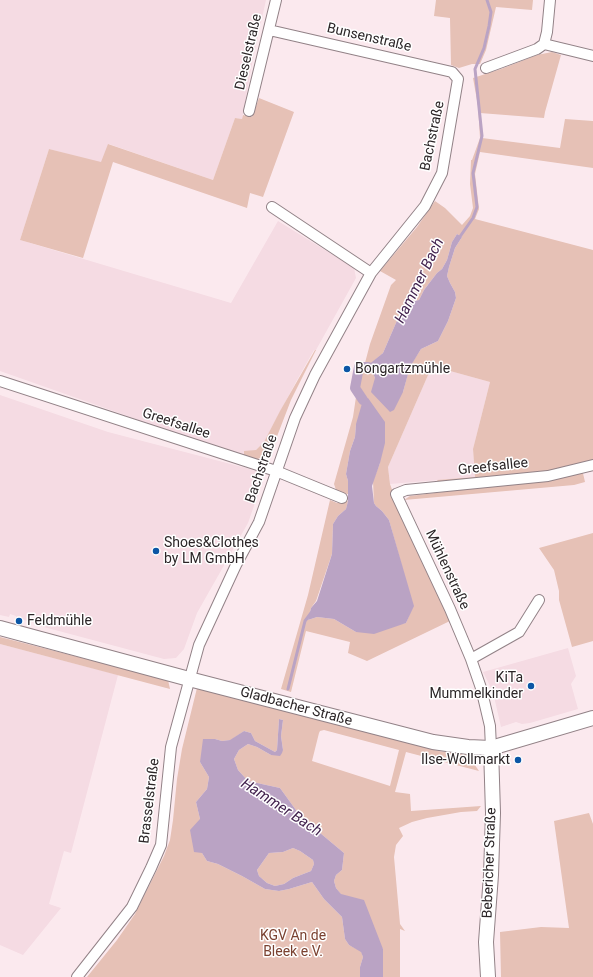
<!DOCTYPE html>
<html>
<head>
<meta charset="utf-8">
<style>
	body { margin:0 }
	canvas { display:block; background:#fbe9ee }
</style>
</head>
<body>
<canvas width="593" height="977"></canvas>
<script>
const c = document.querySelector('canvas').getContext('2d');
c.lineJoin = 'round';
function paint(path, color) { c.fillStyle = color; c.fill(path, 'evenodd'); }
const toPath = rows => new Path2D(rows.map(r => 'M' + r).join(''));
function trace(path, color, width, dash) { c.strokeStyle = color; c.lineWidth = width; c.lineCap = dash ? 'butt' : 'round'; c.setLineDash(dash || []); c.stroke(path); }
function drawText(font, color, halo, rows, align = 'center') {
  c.font = font + ' Roboto,sans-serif'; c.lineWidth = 3; c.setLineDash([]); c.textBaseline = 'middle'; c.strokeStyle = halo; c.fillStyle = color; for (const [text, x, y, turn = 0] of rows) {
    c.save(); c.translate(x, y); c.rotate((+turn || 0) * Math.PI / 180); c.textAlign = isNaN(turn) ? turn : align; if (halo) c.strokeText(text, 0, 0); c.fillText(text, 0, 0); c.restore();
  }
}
const built = toPath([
	[0,0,266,0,253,59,242,119,235,118,213,180,109,144,102,163,49,149,20,240,231,303,278,221,354,268,356,278,316,350,314,350,297,380,264,442,256,450,244,457,0,371],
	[432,366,490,382,473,449,475,477,390,484,388,467],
	[0,395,108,432,246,468,265,474,248,523,197,613,184,649,176,658,164,659,40,626,35,623,16,618,16,616,10,614,9,617,0,615],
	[0,644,118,675,71,853,64,851,49,904,61,908,23,955,0,945],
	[568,648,576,676,571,684,578,709,530,723,522,724,516,722,501,727,493,692,483,672]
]);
const green = toPath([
	[436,0,533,0,532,10,496,7,486,50,480,64,472,64,459,68,451,65,450,18,434,16],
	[552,52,561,55,545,112,544,118,480,113,482,138,560,148,565,119,593,121,593,168,480,152,475,174,479,209,475,219,593,250,593,462,539,474,440,484,437,480,475,477,473,449,490,382,432,366,388,467,390,484,396,501,452,620,367,661,348,653,350,642,306,631,291,692,281,689,308,595,330,500,337,503,348,501,346,509,338,516,333,524,332,554,316,601,311,608,308,620,317,617,334,619,356,632,406,623,413,606,389,520,382,511,376,506,374,503,373,481,380,463,356,424,355,437,350,451,346,474,348,481,348,494,337,493,334,484,353,417,356,397,370,344,391,285,396,280,380,271,417,227,435,201,445,208,462,225,470,216,473,208,470,184,471,160,472,160,480,138,478,106,473,78,501,69,537,55],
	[457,234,462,237,455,248,449,267,447,276,450,283,455,292,456,298,448,321,438,341,421,349,410,366,403,392,375,378,371,367,368,366,383,353,402,309,410,302,419,300,424,290,437,273,442,269,447,260,452,242],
	[259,98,294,112,263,197,250,193,247,208,113,162,83,258,20,240,49,149,101,162,108,144,213,180,235,118,242,119,243,115,252,117],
	[315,350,316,350,291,400,271,452,256,460,244,457,244,451,256,450,264,442,280,411],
	[582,469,585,482,574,485,404,500,410,496,549,479],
	[593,533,593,641,572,647,559,600,559,591,554,570,539,548],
	[0,637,168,680,170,689,0,644],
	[197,688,438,751,468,755,479,771,406,752,395,792,410,794,411,811,481,806,477,811,461,812,427,818,412,822,399,828,403,836,396,845,394,857,400,924,405,931,400,929,400,977,383,977,383,949,336,888,334,881,336,875,342,870,344,853,301,817,280,788,248,781,238,770,234,759,239,750,248,744,257,747,271,755,283,750,281,736,283,720,279,719,277,750,275,752,255,741,251,733,244,731,231,740,222,741,215,739,200,762,209,777,207,789,196,802,200,819,202,853,207,861,218,864,242,876,265,889,279,891,289,889,312,882,324,899,342,917,345,939,349,945,361,951,363,957,360,967,360,977,87,977,117,940,135,914,164,856,170,840,173,820,177,779,182,749],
	[324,730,399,750,390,786,312,761,319,733,320,731],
	[589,813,593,824,593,977,501,977,500,932,541,927,569,928,554,821],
	[293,848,300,851,313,860,314,864,311,871,293,878,284,884,275,886,267,883,259,876,257,870,269,853,283,852]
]);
const water = toPath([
	[457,234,462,237,455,248,449,267,447,276,450,283,455,292,456,298,448,321,438,341,421,349,410,367,403,392,394,410,390,412,371,392,375,378,371,368,368,368,367,366,383,353,402,309,410,302,419,300,424,290,437,273,442,269,447,260,452,242],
	[368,398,385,422,385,443,380,463,372,486,374,503,376,506,382,511,389,520,414,606,406,623,374,634,356,632,334,619,317,617,308,620,311,608,317,601,332,554,333,524,338,516,346,509,348,501,348,481,346,474,350,451,355,437,356,424,363,400],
	[279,719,283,720,281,736,283,750,282,753,280,756,271,755,257,747,248,744,239,750,234,759,238,770,248,781,280,788,301,817,344,853,342,870,336,875,334,881,336,888,341,894,364,900,383,949,383,977,360,977,360,967,363,957,361,952,349,945,345,939,342,917,324,899,312,882,289,889,279,891,265,889,242,876,218,864,207,861,202,853,194,852,190,830,200,819,196,802,207,789,209,777,200,762,203,739,215,739,222,741,230,740,244,731,251,733,255,741,275,752,277,750],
	[293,848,300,851,313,860,314,864,311,871,293,878,284,884,275,886,267,883,259,876,257,870,269,853,283,852]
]);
const stream = toPath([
	[459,238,473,218,477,207,473,173,482,136,475,69,484,48,489,26,491,12,487,0],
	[288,689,305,621,311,613,314,611]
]);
const canal = toPath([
	[363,400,355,388,359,367,368,367]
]);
const street = toPath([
	[544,44,593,56],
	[486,68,537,49,544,44,547,32,550,0],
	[249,111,276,0],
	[272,207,371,273],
	[0,381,276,471,342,498],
	[471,659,519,632,539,600],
	[491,748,490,726,481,688,471,659,450,609,396,494,406,490,548,476,593,465],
	[77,977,132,907,151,868,161,845,171,747,199,645,236,565,259,522,295,418,315,375,371,273,425,206,442,173,458,79,452,72,269,30]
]);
const secondary = toPath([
	[0,628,189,679,433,742,468,747,491,748,593,718],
	[488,977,486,942,491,875,493,813,491,748]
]);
const markers = [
	[347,369,4,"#0b56a5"],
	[156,551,4,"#0b56a5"],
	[19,621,4,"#0b56a5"],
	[531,686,4,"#0b56a5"],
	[518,760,4,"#0b56a5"]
];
const streetNames = [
	["Bunsenstraße",369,38,13],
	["Dieselstraße",249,52,-77],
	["Bachstraße",433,136,-78],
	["Greefsallee",176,424,18],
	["Greefsallee",493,467,-6],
	["Bachstraße",262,469,-71],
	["Mühlenstraße",447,570,65],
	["Gladbacher Straße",296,707,15],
	["Brasselstraße",150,801,-83],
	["Bebericher Straße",490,863,-88]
];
const poiNames = [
	["Bongartzmühle",355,369],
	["Shoes&Clothes",164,543],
	["by LM GmbH",164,559],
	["Feldmühle",27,621],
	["KiTa",523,678,"right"],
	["Mummelkinder",523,694,"right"],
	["Ilse-Wollmarkt",510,760,"right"]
];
const parkNames = [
	["KGV An de",293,936],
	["Bleek e.V.",293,952]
];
const waterNames = [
	["Hammer Bach",420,281,-64],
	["Hammer Bach",281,808,33]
];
paint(built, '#f5dbe3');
paint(green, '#e6c1b6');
paint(water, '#baa3c4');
trace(stream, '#baa3c4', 3);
trace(canal, '#baa3c4', 10);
trace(street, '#928287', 12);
trace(secondary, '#928287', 16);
trace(street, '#fff', 10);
trace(secondary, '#fff', 14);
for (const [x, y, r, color] of markers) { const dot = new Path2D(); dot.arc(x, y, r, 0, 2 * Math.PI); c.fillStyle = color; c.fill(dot); trace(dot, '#fff', 1.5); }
drawText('14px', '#2b2527', '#fff', streetNames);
drawText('14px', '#2b2527', '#fff', poiNames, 'left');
drawText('14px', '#7a4130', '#fff', parkNames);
drawText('italic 15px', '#43234f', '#fff', waterNames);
</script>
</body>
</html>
